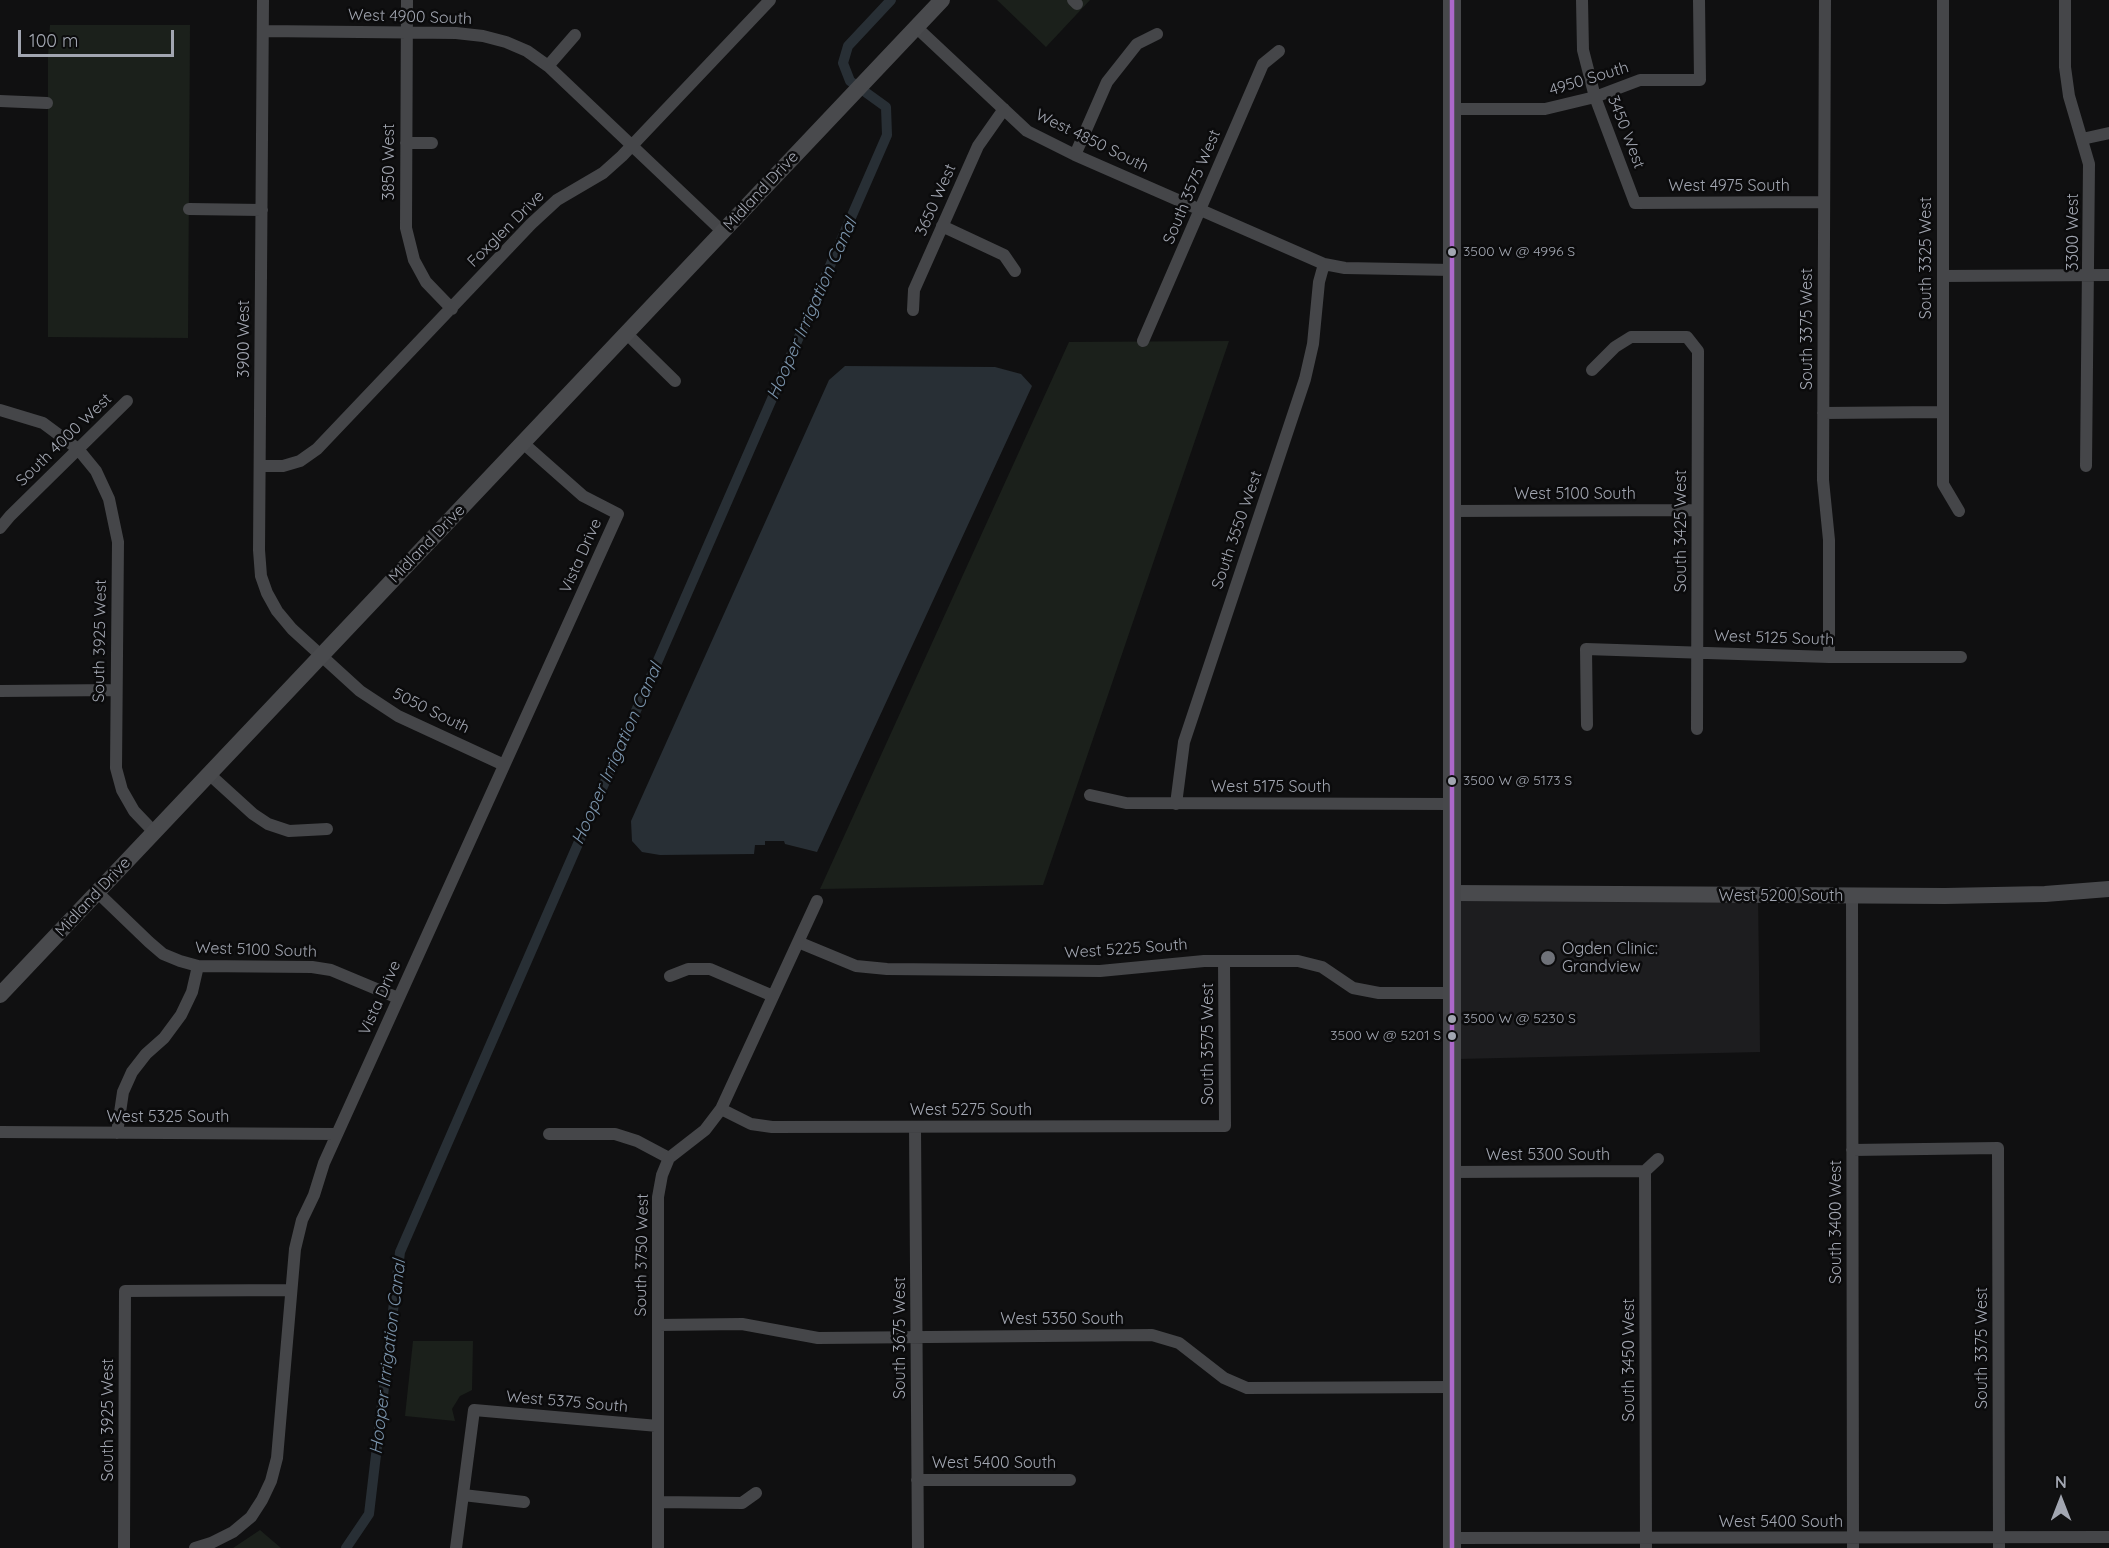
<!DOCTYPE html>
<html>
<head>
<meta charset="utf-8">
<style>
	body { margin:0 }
	#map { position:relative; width:2109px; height:1548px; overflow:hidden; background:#101011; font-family:Quicksand,sans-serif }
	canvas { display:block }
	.north { position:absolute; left:2031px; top:1470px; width:60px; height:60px; -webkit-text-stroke:4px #0b0b0c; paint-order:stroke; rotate:0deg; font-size:16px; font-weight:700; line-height:24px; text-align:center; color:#a2a6b1 }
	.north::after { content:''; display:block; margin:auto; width:21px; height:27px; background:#a2a6b1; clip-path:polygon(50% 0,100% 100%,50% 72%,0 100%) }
	.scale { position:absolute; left:18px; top:30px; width:156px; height:27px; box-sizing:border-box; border:3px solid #a2a6b1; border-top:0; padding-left:8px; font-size:18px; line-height:21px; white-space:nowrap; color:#a2a6b1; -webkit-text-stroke:4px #0b0b0c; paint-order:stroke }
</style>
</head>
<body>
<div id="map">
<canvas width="2109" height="1548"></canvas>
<div class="north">N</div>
<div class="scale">100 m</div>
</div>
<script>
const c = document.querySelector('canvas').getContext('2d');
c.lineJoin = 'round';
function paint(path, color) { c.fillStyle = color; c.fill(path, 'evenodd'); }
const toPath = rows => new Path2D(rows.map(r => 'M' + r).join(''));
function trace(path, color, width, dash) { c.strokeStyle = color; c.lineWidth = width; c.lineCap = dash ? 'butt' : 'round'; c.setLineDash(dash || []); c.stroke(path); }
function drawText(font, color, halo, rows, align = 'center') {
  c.font = font + ' Quicksand,sans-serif'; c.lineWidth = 5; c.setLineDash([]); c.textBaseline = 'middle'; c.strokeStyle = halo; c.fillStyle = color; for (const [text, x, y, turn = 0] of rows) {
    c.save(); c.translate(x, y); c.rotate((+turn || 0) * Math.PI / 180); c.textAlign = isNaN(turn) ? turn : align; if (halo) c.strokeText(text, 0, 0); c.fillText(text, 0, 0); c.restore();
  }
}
const built = toPath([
	[1457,891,1758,893,1760,1052,1458,1059]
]);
const green = toPath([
	[997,0,1090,0,1046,47],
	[50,25,190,25,188,338,48,337,48,57],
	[1229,341,1043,885,820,889,1069,342],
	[413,1341,473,1341,472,1390,460,1396,452,1409,455,1421,405,1416],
	[260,1530,281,1548,233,1548]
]);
const water = toPath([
	[845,366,995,367,1021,374,1032,386,817,852,785,844,784,841,765,841,765,845,755,845,754,854,660,855,642,852,632,841,631,821,829,380]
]);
const canal = toPath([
	[346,1548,369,1514,400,1252,887,135,886,107,850,81,843,63,848,46,891,0]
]);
const street = toPath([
	[263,0,259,550,261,576,267,593,277,611,292,629,360,691,398,716,504,765],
	[407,0,406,228,414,260,426,282,452,309],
	[1073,0,1077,4],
	[1582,0,1583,50,1595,97,1635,203,1824,202],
	[1825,0,1823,480,1829,540,1829,657],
	[1943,0,1943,484,1959,511],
	[2065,0,2065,67,2069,96,2089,164,2086,466],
	[916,27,1027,131,1075,155,1324,264,1345,268,1452,270],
	[263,31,456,33,483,36,506,42,527,51,548,66,723,232],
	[548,66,575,35],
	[0,101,47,103],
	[1452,109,1545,109,1595,97,1640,80,1700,80,1699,0],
	[2082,139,2109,133],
	[406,143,432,143],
	[1075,155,1107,82,1137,44,1157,34],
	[189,209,262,210],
	[942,226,1004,255,1015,271],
	[1943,276,2109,275],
	[913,310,914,290,978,146,1004,109],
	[627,334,675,381],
	[1143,341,1263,64,1279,51],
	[1592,370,1615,347,1631,337,1687,337,1698,351,1697,729],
	[0,410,43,423,78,449,96,471,109,499,118,542,116,768,122,790,134,811,154,832],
	[1823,413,1943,412],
	[260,466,283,466,300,461,317,449,531,224,557,200,603,173,622,156,770,0],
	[1452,511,1697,510],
	[0,528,10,516,127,401],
	[0,691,116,690],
	[1587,725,1586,649,1829,657,1961,657],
	[209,774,253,814,268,824,289,831,327,829],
	[1090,795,1126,803,1452,804],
	[1176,804,1184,742,1305,379,1313,344,1319,282,1324,264],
	[97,892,149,942,163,954,180,961,198,966,312,967,331,970,398,998],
	[1852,896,1853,1548],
	[798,942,856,966,887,969,1100,971,1204,961,1298,961,1322,967,1353,988,1379,993,1452,993],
	[670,976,688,969,710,969,773,996],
	[721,1109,751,1124,772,1127,1225,1126,1224,961],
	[915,1127,918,1548],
	[0,1132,337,1134],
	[117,1133,123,1092,132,1072,146,1054,164,1038,181,1015,192,992,198,966],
	[549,1134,615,1134,637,1141,669,1158],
	[1852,1150,1998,1148,1999,1548],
	[1645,1171,1646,1548],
	[1645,1171,1658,1159],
	[1451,1172,1645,1171],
	[658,1325,742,1324,818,1338,1152,1335,1179,1343,1224,1378,1247,1388,1452,1387],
	[917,1480,1070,1480],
	[463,1495,524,1502],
	[658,1502,742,1503,756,1493],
	[1452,1538,2109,1537],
	[124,1548,125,1291,290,1290],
	[195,1548,211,1543,233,1532,251,1517,262,1500,271,1481,277,1458,295,1249,302,1220,314,1195,324,1163,618,514,583,496,523,443],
	[456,1548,474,1410,658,1426],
	[658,1548,658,1197,662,1175,669,1158,705,1130,721,1109,817,901]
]);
const secondary = toPath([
	[1453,893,1945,896,2045,894,2109,889],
	[0,995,942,0]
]);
const primary = toPath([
	[1452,1548,1452,0]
]);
const bus1 = toPath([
	[1452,0,1452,1548]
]);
const markers = [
	[1452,252,5,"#a2a6b1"],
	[1452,781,5,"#a2a6b1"],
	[1548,958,8,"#6f7279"],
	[1452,1019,5,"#a2a6b1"],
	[1452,1036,5,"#a2a6b1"]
];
const busNames = [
	["3500 W @ 4996 S",1463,252],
	["3500 W @ 5173 S",1463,781],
	["3500 W @ 5230 S",1463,1019],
	["3500 W @ 5201 S",1441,1036,"right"]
];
const streetNames = [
	["West 4900 South",410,17,2],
	["4950 South",1589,79,-17],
	["3450 West",1626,132,69],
	["West 4850 South",1092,141,26],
	["3850 West",389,162,-90],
	["West 4975 South",1729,186],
	["South 3575 West",1192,187,-67],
	["Midland Drive",761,191,-47],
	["3650 West",936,200,-66],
	["Foxglen Drive",506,229,-45],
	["3300 West",2073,232,-90],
	["South 3325 West",1926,258,-90],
	["South 3375 West",1807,329,-90],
	["3900 West",244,339,-90],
	["South 4000 West",64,440,-44],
	["West 5100 South",1575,494],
	["South 3550 West",1237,530,-71],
	["South 3425 West",1681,531,-90],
	["Midland Drive",427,544,-46],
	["Vista Drive",581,556,-66],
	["West 5125 South",1774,638,2],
	["South 3925 West",100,641,-89],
	["5050 South",431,711,26],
	["West 5175 South",1271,787],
	["West 5200 South",1781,896],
	["Midland Drive",93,897,-47],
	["West 5225 South",1126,949,-4],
	["West 5100 South",256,950,2],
	["Vista Drive",380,998,-66],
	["South 3575 West",1208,1044,-90],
	["West 5275 South",971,1110],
	["West 5325 South",168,1117],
	["West 5300 South",1548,1155],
	["South 3400 West",1836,1222,-90],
	["South 3750 West",642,1255,-89],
	["West 5350 South",1062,1319],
	["South 3675 West",900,1338,-90],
	["South 3375 West",1982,1348,-90],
	["South 3450 West",1629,1360,-90],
	["West 5375 South",567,1402,5],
	["South 3925 West",108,1420,-90],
	["West 5400 South",994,1463],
	["West 5400 South",1781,1522]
];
const poiNames = [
	["Ogden Clinic:",1562,949],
	["Grandview",1562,967]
];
const waterNames = [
	["Hooper Irrigation Canal",812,309,-66],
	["Hooper Irrigation Canal",617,754,-66],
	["Hooper Irrigation Canal",388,1357,-83]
];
paint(built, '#1d1d1f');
paint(green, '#1b201b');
paint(water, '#282f35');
trace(canal, '#282f35', 10);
trace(street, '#454649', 12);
trace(secondary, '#494a4d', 16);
trace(primary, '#47484b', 18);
trace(bus1, '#ac68c9', 4.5);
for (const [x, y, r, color] of markers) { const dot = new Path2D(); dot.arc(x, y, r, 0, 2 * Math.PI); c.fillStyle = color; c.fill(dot); trace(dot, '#0b0b0c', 2); }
drawText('14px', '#a2a6b1', '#0b0b0c', busNames, 'left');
drawText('16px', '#a2a6b1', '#0b0b0c', streetNames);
drawText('16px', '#a2a6b1', '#0b0b0c', poiNames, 'left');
drawText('italic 18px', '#7a93ab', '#0b0b0c', waterNames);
</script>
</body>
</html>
